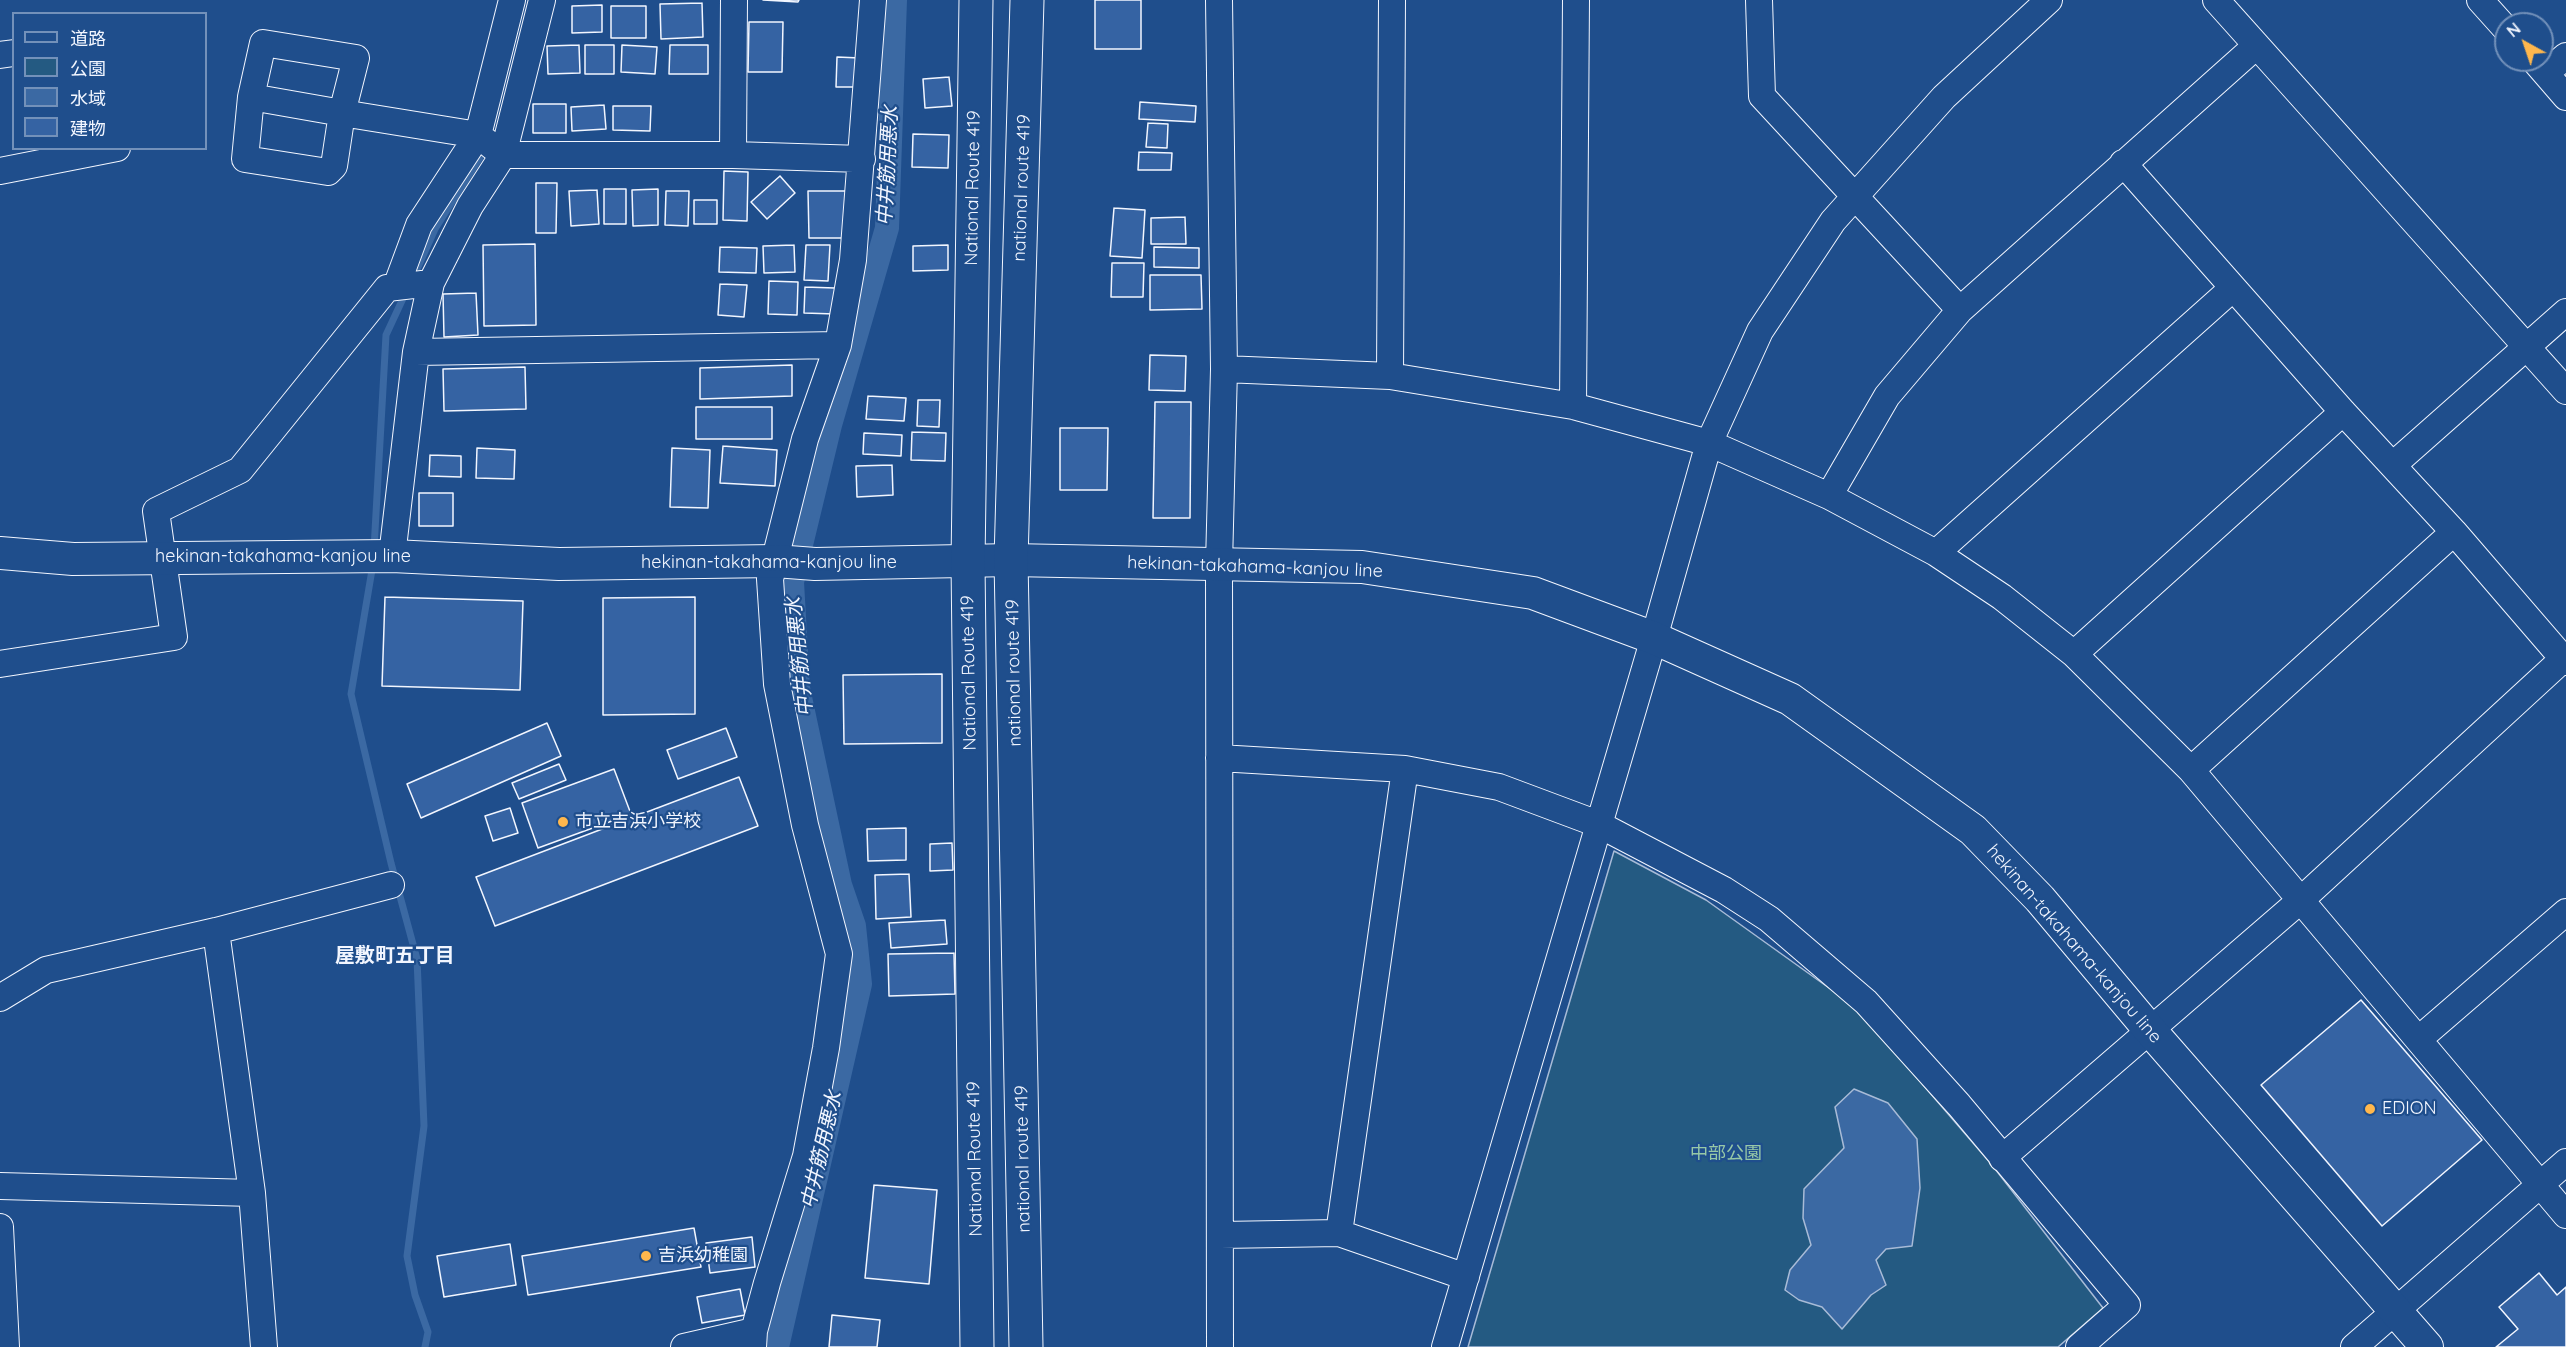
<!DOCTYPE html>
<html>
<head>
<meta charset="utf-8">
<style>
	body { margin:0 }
	#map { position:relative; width:2566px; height:1347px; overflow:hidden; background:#1f4e8c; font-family:Quicksand,"Noto Sans JP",sans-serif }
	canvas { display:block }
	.legend { position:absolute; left:12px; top:12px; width:195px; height:138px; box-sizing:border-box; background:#1f4e8c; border:2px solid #7391ba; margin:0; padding:8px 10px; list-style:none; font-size:18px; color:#f2f6ff }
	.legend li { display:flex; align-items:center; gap:12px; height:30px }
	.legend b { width:30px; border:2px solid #7391ba }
	.north { position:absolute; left:2494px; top:12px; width:60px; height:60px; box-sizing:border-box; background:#1f4e8c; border:2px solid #7391ba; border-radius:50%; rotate:320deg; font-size:16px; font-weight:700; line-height:24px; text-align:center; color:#f2f6ff }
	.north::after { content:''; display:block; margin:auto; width:21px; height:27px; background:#ffb74d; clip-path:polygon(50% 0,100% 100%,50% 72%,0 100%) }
</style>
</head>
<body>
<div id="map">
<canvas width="2566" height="1347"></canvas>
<ul class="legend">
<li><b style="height:8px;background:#1f4e8c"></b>道路</li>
<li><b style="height:16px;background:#245a82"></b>公園</li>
<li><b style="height:16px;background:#3b69a3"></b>水域</li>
<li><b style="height:16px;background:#3563a3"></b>建物</li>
</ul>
<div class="north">N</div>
</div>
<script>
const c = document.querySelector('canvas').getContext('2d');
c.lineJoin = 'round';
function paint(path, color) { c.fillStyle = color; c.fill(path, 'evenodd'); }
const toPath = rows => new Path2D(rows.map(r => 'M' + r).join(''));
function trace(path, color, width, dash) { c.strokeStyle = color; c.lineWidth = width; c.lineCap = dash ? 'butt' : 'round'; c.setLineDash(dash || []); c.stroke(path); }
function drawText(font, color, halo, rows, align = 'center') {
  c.font = font + ' Quicksand,"Noto Sans JP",sans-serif'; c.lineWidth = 4.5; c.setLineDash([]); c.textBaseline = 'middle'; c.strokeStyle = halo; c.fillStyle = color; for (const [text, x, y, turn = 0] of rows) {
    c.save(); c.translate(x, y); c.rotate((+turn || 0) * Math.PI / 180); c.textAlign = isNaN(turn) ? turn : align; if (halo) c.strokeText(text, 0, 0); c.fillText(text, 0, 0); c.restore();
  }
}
const green = toPath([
	[1614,851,1706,900,1857,1008,1992,1165,2103,1308,2058,1347,1468,1347,1614,851]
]);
const water = toPath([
	[1854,1089,1888,1103,1917,1139,1920,1188,1912,1246,1886,1249,1876,1260,1886,1285,1871,1295,1842,1329,1822,1307,1799,1300,1785,1290,1790,1270,1811,1245,1803,1218,1804,1189,1844,1148,1835,1107,1854,1089]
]);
const stream = toPath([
	[412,280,435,229,486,148],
	[374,549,386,335,406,292],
	[373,564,351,694,391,863,417,959,424,1126,407,1256,415,1295,428,1332,425,1347]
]);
const canal = toPath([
	[777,1347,860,984,854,926,840,885,798,688,792,582,830,425,887,228,895,0]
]);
const building = toPath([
	[763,0,799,0,798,2,763,0],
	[1095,0,1141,0,1141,49,1095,49,1095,0],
	[702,3,703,37,661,39,660,4,702,3],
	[602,5,602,32,572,33,572,6,602,5],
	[611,6,646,6,646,38,611,38,611,6],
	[749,22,783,22,782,72,748,72,749,22],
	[579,45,580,73,548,74,547,46,579,45],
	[585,45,614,45,614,74,585,74,585,45],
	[622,45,657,47,655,74,621,72,622,45],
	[670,45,708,45,708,74,669,74,670,45],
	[837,57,860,58,860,87,836,87,837,57],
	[949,77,952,106,925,108,923,79,949,77],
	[1140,102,1196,106,1195,122,1139,119,1140,102],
	[533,104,566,104,566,133,533,133,533,104],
	[604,105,606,129,572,131,571,107,604,105],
	[613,106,651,106,650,131,613,130,613,106],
	[1148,123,1168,124,1167,148,1146,147,1148,123],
	[913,134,949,135,948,168,912,167,913,134],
	[1139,152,1172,153,1171,170,1138,170,1139,152],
	[724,171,748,172,747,221,723,220,724,171],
	[780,176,795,193,767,219,751,202,780,176],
	[536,183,557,183,556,233,536,233,536,183],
	[604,189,626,189,626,224,604,224,604,189],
	[658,189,658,225,633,226,632,190,658,189],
	[597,190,599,224,571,226,569,191,597,190],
	[666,191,689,191,688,226,665,225,666,191],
	[808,191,846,191,846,238,809,238,808,191],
	[694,200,717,200,717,224,694,224,694,200],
	[1114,208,1145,210,1142,258,1110,256,1114,208],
	[1185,217,1186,244,1151,244,1151,218,1185,217],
	[535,244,536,325,484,326,483,245,535,244],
	[794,245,795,272,764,273,763,246,794,245],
	[806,245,830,245,828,281,804,280,806,245],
	[948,245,948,270,913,271,913,246,948,245],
	[720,247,757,248,756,273,719,272,720,247],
	[1154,247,1199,248,1199,268,1154,267,1154,247],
	[1112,263,1144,263,1143,297,1111,297,1112,263],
	[1150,275,1201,275,1202,309,1150,310,1150,275],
	[769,281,798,282,797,315,768,314,769,281],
	[720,284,747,285,744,317,718,315,720,284],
	[805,287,835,288,835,314,804,313,805,287],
	[476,293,478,335,444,337,443,294,476,293],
	[1150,355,1186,356,1185,391,1149,390,1150,355],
	[792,365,792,396,700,399,700,368,792,365],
	[525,367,526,409,444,411,443,369,525,367],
	[868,396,906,398,904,421,866,419,868,396],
	[918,400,940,400,939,427,917,426,918,400],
	[1155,402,1191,402,1190,518,1153,518,1155,402],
	[696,407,772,407,772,439,696,439,696,407],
	[1060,428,1108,428,1107,490,1060,490,1060,428],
	[912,432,946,433,945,461,911,460,912,432],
	[864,433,902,435,901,456,863,454,864,433],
	[723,446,777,450,775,486,720,483,723,446],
	[477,448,515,450,514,479,476,478,477,448],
	[672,448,710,450,708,508,670,507,672,448],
	[430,455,461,456,461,477,429,476,430,455],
	[892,465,893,495,857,497,856,466,892,465],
	[419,493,453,493,453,526,419,526,419,493],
	[385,597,523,601,520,690,382,686,385,597],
	[695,597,695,714,603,715,603,598,695,597],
	[942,674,942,743,844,744,843,675,942,674],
	[547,723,561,756,421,818,407,784,547,723],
	[726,728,737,757,678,779,667,750,726,728],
	[559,764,566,780,519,799,512,783,559,764],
	[614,769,631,814,538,848,522,803,614,769],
	[739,777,758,826,495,926,476,877,739,777],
	[510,808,518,833,493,841,485,816,510,808],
	[906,828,906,860,868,861,867,829,906,828],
	[952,843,953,870,930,871,930,844,952,843],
	[909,874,911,917,876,919,875,875,909,874],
	[945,920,947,944,891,948,889,923,945,920],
	[954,953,955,994,889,996,888,954,954,953],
	[2361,1000,2482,1140,2382,1226,2261,1085,2361,1000],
	[874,1185,937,1190,929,1284,865,1278,874,1185],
	[694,1228,701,1267,528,1295,522,1256,694,1228],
	[752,1237,755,1267,710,1273,706,1243,752,1237],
	[510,1244,516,1285,444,1297,437,1256,510,1244],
	[2539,1273,2557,1295,2566,1287,2566,1347,2496,1347,2518,1329,2499,1307,2539,1273],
	[740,1289,745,1315,702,1323,697,1297,740,1289],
	[832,1315,880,1320,877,1347,829,1347,832,1315]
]);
const minor = toPath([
	[1219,0,1224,369,1219,564,1220,1347],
	[1759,0,1762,96,1960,310],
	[2216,0,2566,391],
	[2480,0,2506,29],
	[0,55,14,53],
	[2534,60,2566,97],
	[2546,73,2566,56],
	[251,97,245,159,328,172,334,166,342,113,356,58,263,43,251,97,342,113,478,135,503,155,733,155,734,0],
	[733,155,862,159],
	[2123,163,2343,412,2454,532,2566,662],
	[0,171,117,148],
	[396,287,419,225,478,135,512,0],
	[416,352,838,345],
	[1224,369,1390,376,1573,406,1709,443,1829,496,1936,553,2002,597,2074,654,2191,770,2566,1215],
	[1390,376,1392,0],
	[1573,406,1576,0],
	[2393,465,2566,312],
	[1829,496,1887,396,1960,310,2256,46],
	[1936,553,2233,288],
	[392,556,416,352,431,283,470,206,503,155,542,0],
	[2074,654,2343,412],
	[0,664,174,637,156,511,240,470,387,288,431,283],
	[1219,758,1405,769,1499,787,1598,824,1724,890,1769,919,1866,1002,1959,1105,2127,1305,2079,1347],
	[2191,770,2454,532],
	[216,931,252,1193,264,1347],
	[0,998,46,970,216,931,391,885],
	[2419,1039,2566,912],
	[2002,1158,2302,899,2563,659],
	[0,1186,252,1193],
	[0,1227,6,1347],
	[1339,1233,1405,769],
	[1221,1235,1339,1233,1466,1277],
	[684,1347,754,1331],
	[753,1347,754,1331,767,1283,806,1156,826,1048,839,954,805,825,777,684,770,579,805,439,838,345,853,260,873,0],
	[1445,1347,1654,638,1709,443,1760,331,1833,221,1944,97,2049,0],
	[2354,1347,2566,1162]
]);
const major = toPath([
	[0,553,73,559,392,556,559,564,775,561,815,564,1011,560,1362,567,1533,593,1654,638,1790,699,1973,830,2040,899,2149,1029,2427,1347]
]);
const highway = toPath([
	[976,0,968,562,977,1347],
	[1026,1347,1011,560,1027,0]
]);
const markers = [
	[563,822,6,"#ffb74d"],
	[2370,1109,6,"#ffb74d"],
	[646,1256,6,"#ffb74d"]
];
const streetNames = [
	["National Route 419",973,188,-89],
	["national route 419",1022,188,-88],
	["hekinan-takahama-kanjou line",283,557],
	["hekinan-takahama-kanjou line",769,563],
	["hekinan-takahama-kanjou line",1255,567,2],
	["National Route 419",969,673,-91],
	["national route 419",1014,673,-91],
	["hekinan-takahama-kanjou line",2074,944,49],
	["National Route 419",975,1159,-91],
	["national route 419",1023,1159,-91]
];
const poiNames = [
	["市立吉浜小学校",575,822],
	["EDION",2382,1109],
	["吉浜幼稚園",658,1256]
];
const parkNames = [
	["中部公園",1726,1154]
];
const waterNames = [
	["中井筋用悪水",888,166,-87],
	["中井筋用悪水",800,657,-96],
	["中井筋用悪水",822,1150,-77]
];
const neighbourhoodNames = [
	["屋敷町五丁目",395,956]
];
paint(green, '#245a82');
trace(green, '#a8bbd7', 1.5);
paint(water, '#3b69a3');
trace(water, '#a8bbd7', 1.5);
trace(stream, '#3b69a3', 7);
trace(canal, '#3b69a3', 24);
paint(building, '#3563a3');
trace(building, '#f2f6ff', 1.5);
trace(minor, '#f2f6ff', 28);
trace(major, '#f2f6ff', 34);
trace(highway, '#f2f6ff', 35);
trace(minor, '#1f4e8c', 26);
trace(major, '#1f4e8c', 32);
trace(highway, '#1f4e8c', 33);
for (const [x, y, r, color] of markers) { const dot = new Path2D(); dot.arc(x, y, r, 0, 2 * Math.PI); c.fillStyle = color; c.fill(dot); trace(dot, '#1f4e8c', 2); }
drawText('18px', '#f2f6ff', '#1f4e8c', streetNames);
drawText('18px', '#f2f6ff', '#1f4e8c', poiNames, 'left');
drawText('18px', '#97c8a6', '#1f4e8c', parkNames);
drawText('italic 20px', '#f2f6ff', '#1f4e8c', waterNames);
drawText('bold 20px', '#f2f6ff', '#1f4e8c', neighbourhoodNames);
</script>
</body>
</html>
